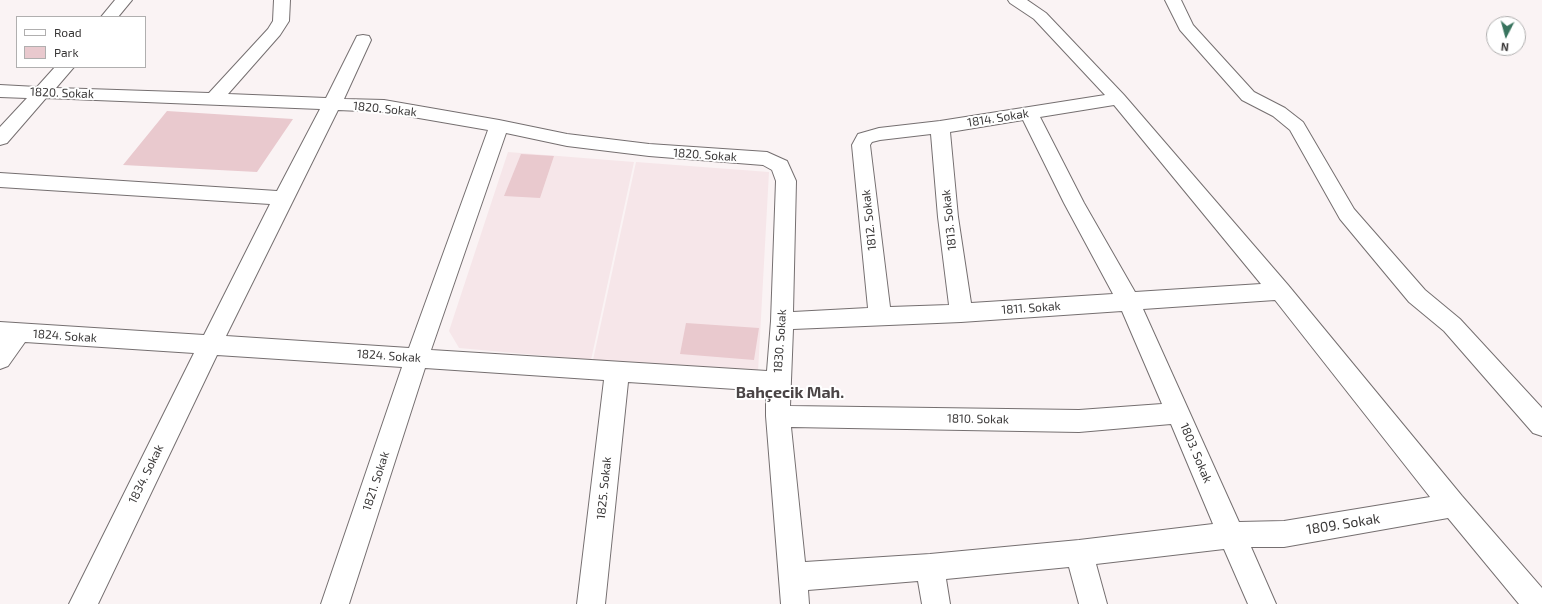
<!DOCTYPE html>
<html>
<head>
<meta charset="utf-8">
<style>
	body { margin:0 }
	#map { position:relative; width:1542px; height:604px; overflow:hidden; background:#faf3f4; font-family:"Exo 2",sans-serif }
	canvas { display:block }
	.legend { position:absolute; left:16px; top:16px; width:130px; height:52px; box-sizing:border-box; background:#fff; border:1px solid #b0afaf; margin:0; padding:5px 7px; list-style:none; font-size:12px; color:#3a3838 }
	.legend li { display:flex; align-items:center; gap:8px; height:20px }
	.legend b { width:20px; border:1px solid #b0afaf }
	.north { position:absolute; left:1486px; top:16px; width:40px; height:40px; box-sizing:border-box; background:#fff; border:1px solid #b0afaf; border-radius:50%; rotate:186deg; font-size:11px; font-weight:700; line-height:16px; text-align:center; color:#3a3838 }
	.north::after { content:''; display:block; margin:auto; width:14px; height:18px; background:#38745e; clip-path:polygon(50% 0,100% 100%,50% 72%,0 100%) }
</style>
</head>
<body>
<div id="map">
<canvas width="1542" height="604"></canvas>
<ul class="legend">
<li><b style="height:5px;background:#fff"></b>Road</li>
<li><b style="height:11px;background:#e9c9ce"></b>Park</li>
</ul>
<div class="north">N</div>
</div>
<script>
const c = document.querySelector('canvas').getContext('2d');
c.lineJoin = 'round';
function paint(path, color) { c.fillStyle = color; c.fill(path, 'evenodd'); }
const toPath = rows => new Path2D(rows.map(r => 'M' + r).join(''));
function trace(path, color, width, dash) { c.strokeStyle = color; c.lineWidth = width; c.lineCap = dash ? 'butt' : 'round'; c.setLineDash(dash || []); c.stroke(path); }
function drawText(font, color, halo, rows, align = 'center') {
  c.font = font + ' "Exo 2",sans-serif'; c.lineWidth = 4; c.setLineDash([]); c.textBaseline = 'middle'; c.strokeStyle = halo; c.fillStyle = color; for (const [text, x, y, turn = 0] of rows) {
    c.save(); c.translate(x, y); c.rotate((+turn || 0) * Math.PI / 180); c.textAlign = isNaN(turn) ? turn : align; if (halo) c.strokeText(text, 0, 0); c.fillText(text, 0, 0); c.restore();
  }
}
const built = toPath([
	[508,152,634,162,591,360,459,348,449,331],
	[636,162,769,172,758,372,593,360]
]);
const green = toPath([
	[167,111,293,119,257,172,123,165],
	[521,154,554,156,540,198,504,196],
	[686,323,759,328,754,360,680,354]
]);
const minor = toPath([
	[115,0,132,0,118,17,101,17,115,0],
	[274,0,290,0,289,21,280,35,228,94,326,98,357,36,363,35,369,36,371,40,344,99,384,100,499,120,567,134,649,144,767,152,787,161,796,181,793,312,868,308,852,145,858,134,879,128,940,121,1105,95,1034,19,1010,3,1008,0,1027,0,1046,13,1124,95,1288,285,1462,496,1542,588,1542,604,1519,604,1448,518,1284,547,1251,547,1276,604,1248,604,1224,549,1096,564,1107,604,1079,604,1069,567,946,579,950,604,922,604,918,581,808,590,809,604,781,604,766,416,766,391,628,382,605,604,577,604,604,380,425,368,349,604,321,604,402,367,217,355,98,604,69,604,194,353,25,342,8,366,0,369,0,322,204,335,270,204,0,187,0,173,277,191,320,109,46,98,7,143,0,145,0,127,27,98,0,97,0,85,37,87,55,67,74,67,56,88,209,93,268,29,273,21,274,0],
	[1114,105,1261,284,1135,292,1084,203,1040,117,1114,105],
	[338,110,384,112,488,130,409,348,226,336,338,110],
	[1023,120,1064,203,1113,294,971,303,958,217,950,132,1023,120],
	[506,133,567,146,649,156,763,165,772,170,776,181,771,321,767,371,431,350,506,133],
	[931,134,938,217,949,305,890,307,870,145,872,142,880,140,931,134],
	[1275,300,1430,497,1284,521,1239,522,1143,309,1275,300],
	[1122,311,1162,404,1079,410,790,406,793,329,961,322,1122,311],
	[1171,424,1213,524,1079,540,930,554,805,562,791,427,1079,432,1171,424],
	[1165,0,1181,0,1193,25,1254,92,1285,108,1303,122,1354,209,1425,290,1460,319,1542,408,1542,436,1533,433,1444,331,1409,302,1340,219,1290,130,1273,116,1242,100,1180,30,1165,0]
]);
const streetNames = [
	["1820. Sokak",62,93,2],
	["1820. Sokak",385,109,6],
	["1814. Sokak",998,118,-9],
	["1820. Sokak",705,155,4],
	["1812. Sokak",869,220,-96],
	["1813. Sokak",949,220,-96],
	["1811. Sokak",1031,308,-4],
	["1824. Sokak",65,336,4],
	["1830. Sokak",780,341,-86],
	["1824. Sokak",389,356,4],
	["1810. Sokak",978,419,1],
	["1803. Sokak",1196,453,67],
	["1834. Sokak",146,474,-64],
	["1821. Sokak",376,481,-72],
	["1825. Sokak",604,488,-84]
];
const nearStreetnames = [
	["1809. Sokak",1343,524,-9]
];
const districtNames = [
	["Bahçecik Mah.",790,393]
];
paint(built, '#f6e6e9');
paint(green, '#e9c9ce');
trace(minor, '#756f70', 2);
paint(minor, '#fff');
drawText('12px', '#3a3838', '#fff', streetNames);
drawText('14px', '#3a3838', '#fff', nearStreetnames);
drawText('bold 16px', '#4a4445', '#fff', districtNames);
</script>
</body>
</html>
